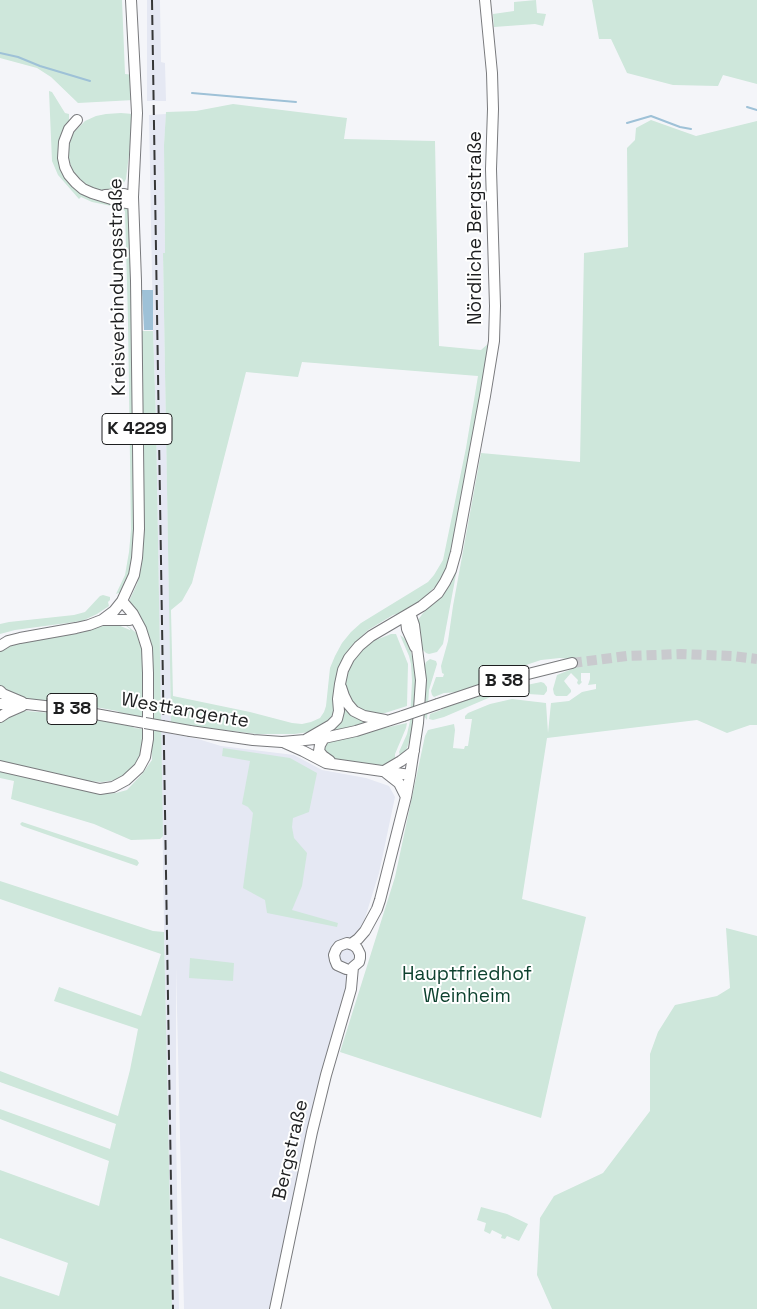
<!DOCTYPE html>
<html>
<head>
<meta charset="utf-8">
<style>
	body { margin:0 }
	canvas { display:block; background:#f4f5f9 }
</style>
</head>
<body>
<canvas width="757" height="1309"></canvas>
<script>
const c = document.querySelector('canvas').getContext('2d');
c.lineJoin = 'round';
function paint(path, color) { c.fillStyle = color; c.fill(path, 'evenodd'); }
const toPath = rows => new Path2D(rows.map(r => 'M' + r).join(''));
function trace(path, color, width, dash) { c.strokeStyle = color; c.lineWidth = width; c.lineCap = dash ? 'butt' : 'round'; c.setLineDash(dash || []); c.stroke(path); }
function drawText(font, color, halo, rows, align = 'center') {
  c.font = font + ' "Space Grotesk",sans-serif'; c.lineWidth = 4; c.setLineDash([]); c.textBaseline = 'middle'; c.strokeStyle = halo; c.fillStyle = color; for (const [text, x, y, turn = 0] of rows) {
    c.save(); c.translate(x, y); c.rotate((+turn || 0) * Math.PI / 180); c.textAlign = isNaN(turn) ? turn : align; if (halo) c.strokeText(text, 0, 0); c.fillText(text, 0, 0); c.restore();
  }
}
const built = toPath([
	[147,0,160,0,161,62,165,63,166,101,147,101],
	[166,114,164,145,165,253,163,253,171,719,172,734,198,739,221,746,294,755,322,770,366,778,389,786,395,797,379,873,365,918,343,1004,318,1085,300,1167,271,1309,184,1309,176,966,176,1132,179,1309,172,1309,166,1054,156,421,153,330,149,115]
]);
const green = toPath([
	[0,0,122,0,125,74,134,75,134,100,78,103,51,77,37,68,0,58],
	[536,0,537,13,546,14,543,26,535,24,494,27,493,14,514,11,514,2],
	[592,0,757,0,757,84,723,75,718,86,673,85,627,73,611,39,599,39],
	[49,91,52,92,65,113,69,114,69,122,62,134,59,141,59,159,85,195,93,199,121,204,125,206,128,210,129,215,132,321,135,530,131,565,128,576,121,592,116,594,125,575,129,552,131,530,128,321,125,211,121,208,92,202,81,197,79,199,58,175,52,161],
	[233,104,347,118,344,139,435,141,439,346,481,350,489,343,472,449,449,561,445,572,437,585,419,602,397,614,393,615,368,630,355,644,344,658,337,675,335,686,336,704,333,719,310,732,294,734,257,734,198,727,171,723,163,253,165,253,164,145,166,112,196,111],
	[302,362,478,376,466,448,443,560,434,575,428,582,361,623,351,632,342,643,335,656,330,668,326,706,324,712,320,718,311,722,302,724,292,723,250,712,173,696,171,610,182,601,192,583,246,372,298,377],
	[121,113,133,114,132,130,126,179,122,186,112,191,97,191,83,184,73,172,68,157,69,144,74,132,85,121,96,116,106,114],
	[651,120,696,136,757,121,757,725,750,725,727,733,697,720,547,738,522,899,586,917,541,1118,340,1052,395,877,425,736,428,730,454,724,455,730,453,748,464,749,465,746,468,746,472,719,465,719,465,716,468,713,490,704,512,699,546,703,548,733,551,703,569,701,582,692,596,689,596,684,588,685,590,679,590,673,581,673,581,681,582,682,579,685,577,683,578,680,571,673,564,681,571,690,571,692,567,696,556,696,554,694,553,689,557,675,572,669,573,667,570,659,560,658,541,660,532,663,515,669,497,679,460,692,444,693,434,697,432,695,431,691,436,677,443,677,444,674,442,673,441,666,448,641,453,606,481,453,580,462,584,253,628,247,627,148,635,140,636,128],
	[140,331,153,331,156,421,163,836,160,839,131,840,94,824,11,799,14,781,0,778,0,712,26,711,63,714,131,724,134,728,144,729,145,741,140,757,135,766,123,776,116,780,102,782,85,781,89,790,101,794,116,793,127,790,142,774,152,760,150,646,130,604,130,599,137,584,140,572,142,551],
	[457,569,443,644,437,652,429,654,426,653,422,649,418,623,418,620,423,613,442,595,452,582],
	[103,595,110,597,110,600,108,602,109,606,97,614,82,621,15,630,0,634,0,624,9,622,74,615,85,612,100,596],
	[117,622,118,625,130,630,130,629,125,625,120,623,125,624,143,638,147,718,123,714,117,711,101,708,17,697,0,687,0,651,6,646],
	[391,634,396,634,408,664,407,706,385,713,374,715,356,708,349,700,345,685,347,674,353,660,364,647,371,642],
	[400,635,404,638,409,645,414,664,416,686,413,730,407,748,401,758,399,752,407,734,410,721,412,681,411,664,409,656],
	[430,659,436,661,437,664,429,690,427,720,424,716,425,665,426,662],
	[541,682,544,683,547,687,547,691,544,695,512,693,493,696,444,717,433,720,429,719,430,714,441,710,449,705,500,687,522,686],
	[344,703,376,721,368,724,325,733],
	[407,723,406,728,395,754,395,757,397,762,388,765,373,765,335,761,323,753,325,744,330,740],
	[223,748,290,758,317,773,309,812,293,818,292,827,294,838,307,853,302,886,292,910,338,923,337,927,267,913,265,900,243,888,253,813,248,807,242,804,250,761,222,756],
	[22,822,137,860,139,863,137,866,22,826,20,824],
	[0,881,153,931,164,932,172,1309,0,1309,0,1276,59,1296,68,1263,0,1238,0,1170,99,1206,109,1161,0,1119,0,1109,110,1149,116,1124,0,1082,0,1071,118,1116,130,1070,138,1029,54,1001,59,987,141,1016,161,954,0,899],
	[726,928,757,936,757,1309,552,1309,537,1275,540,1218,554,1196,603,1173,650,1111,650,1054,658,1032,675,1005,717,996,730,988],
	[190,958,234,963,233,981,189,978],
	[481,1207,507,1214,528,1224,519,1241,507,1236,505,1239,501,1238,502,1235,492,1230,490,1234,484,1231,486,1223,477,1220]
]);
const water = toPath([
	[142,290,153,290,153,330,144,330]
]);
const stream = toPath([
	[0,53,18,57,40,66,90,81],
	[192,93,296,102],
	[747,107,757,110],
	[627,123,651,116,680,127,691,129]
]);
const majorTunnel = toPath([
	[572,663,627,656,681,654,732,656,757,659]
]);
const major = toPath([
	[77,120,69,129,64,142,63,158,65,167,69,175,76,183,83,189,92,193,121,202,133,204],
	[105,195,124,194,133,197],
	[408,615,406,621,407,629,415,647],
	[103,620,130,620],
	[0,646,8,641,20,638,76,628,89,625,102,620,114,611,122,601,134,575,137,558,139,529,136,281,133,197,137,113,131,0],
	[341,687,344,696,348,704,354,711,364,716,385,720],
	[0,691,3,694,22,702],
	[0,704,27,704,62,708,145,723],
	[438,704,524,675,572,663],
	[0,717,6,713,22,706],
	[190,731,253,740,282,742,305,740,324,738,356,731,403,716],
	[324,738,320,745,319,751,323,756,330,761],
	[305,740,331,725,337,719,339,711,338,699,340,684,343,670,349,658,359,646,371,636,422,606,438,593,445,582,451,570,456,552,485,396,494,341,495,306,491,169,493,109,492,73,485,0],
	[285,743,303,751,326,763,410,775],
	[0,766,100,789,113,787,126,780,139,768,145,757,148,739,148,673,147,648,141,629,133,614,122,601],
	[384,771,401,761,414,751],
	[385,772,399,783,406,797],
	[351,944,358,939,365,931,377,909,380,900,406,797,410,775,418,723,421,680,414,625,410,613],
	[275,1309,312,1132,326,1075,351,989,353,967,359,962,360,958,360,954,357,948,353,945,347,943,339,946,336,950,334,955,335,960,337,965,346,969]
]);
const rail = toPath([
	[152,0,173,1309]
]);
const majorBridge = toPath([
	[403,716,438,704],
	[145,723,190,731]
]);
const shields = [
	[137,429,70],
	[504,681,50],
	[72,709,50]
];
const shieldNames = [
	["K 4229",137,429],
	["B 38",504,681],
	["B 38",72,709]
];
const streetNames = [
	["Nördliche Bergstraße",476,228,-90],
	["Kreisverbindungsstraße",118,287,-91],
	["Westtangente",185,711,10],
	["Bergstraße",291,1150,-77]
];
const parkNames = [
	["Hauptfriedhof",467,975],
	["Weinheim",467,997]
];
paint(built, '#e5e8f3');
paint(green, '#cee7db');
paint(water, '#9ec1d7');
trace(stream, '#9ec1d7', 2);
trace(majorTunnel, '#c9cace', 10, [10, 5]);
trace(major, '#797a7d', 12);
trace(major, '#fff', 10);
trace(rail, '#363738', 2, [10, 5]);
trace(majorBridge, '#797a7d', 12, []);
trace(majorBridge, '#fff', 10);
for (const [x, y, w] of shields) { const box = new Path2D(); box.roundRect(x - w / 2, y - 15.5, w, 31, 4); c.fillStyle = '#fff'; c.fill(box); trace(box, '#1e1f20', 1); }
drawText('bold 18px', '#1e1f20', null, shieldNames);
drawText('19px', '#1e1f20', '#fff', streetNames);
drawText('19px', '#0e422f', '#fff', parkNames);
</script>
</body>
</html>
